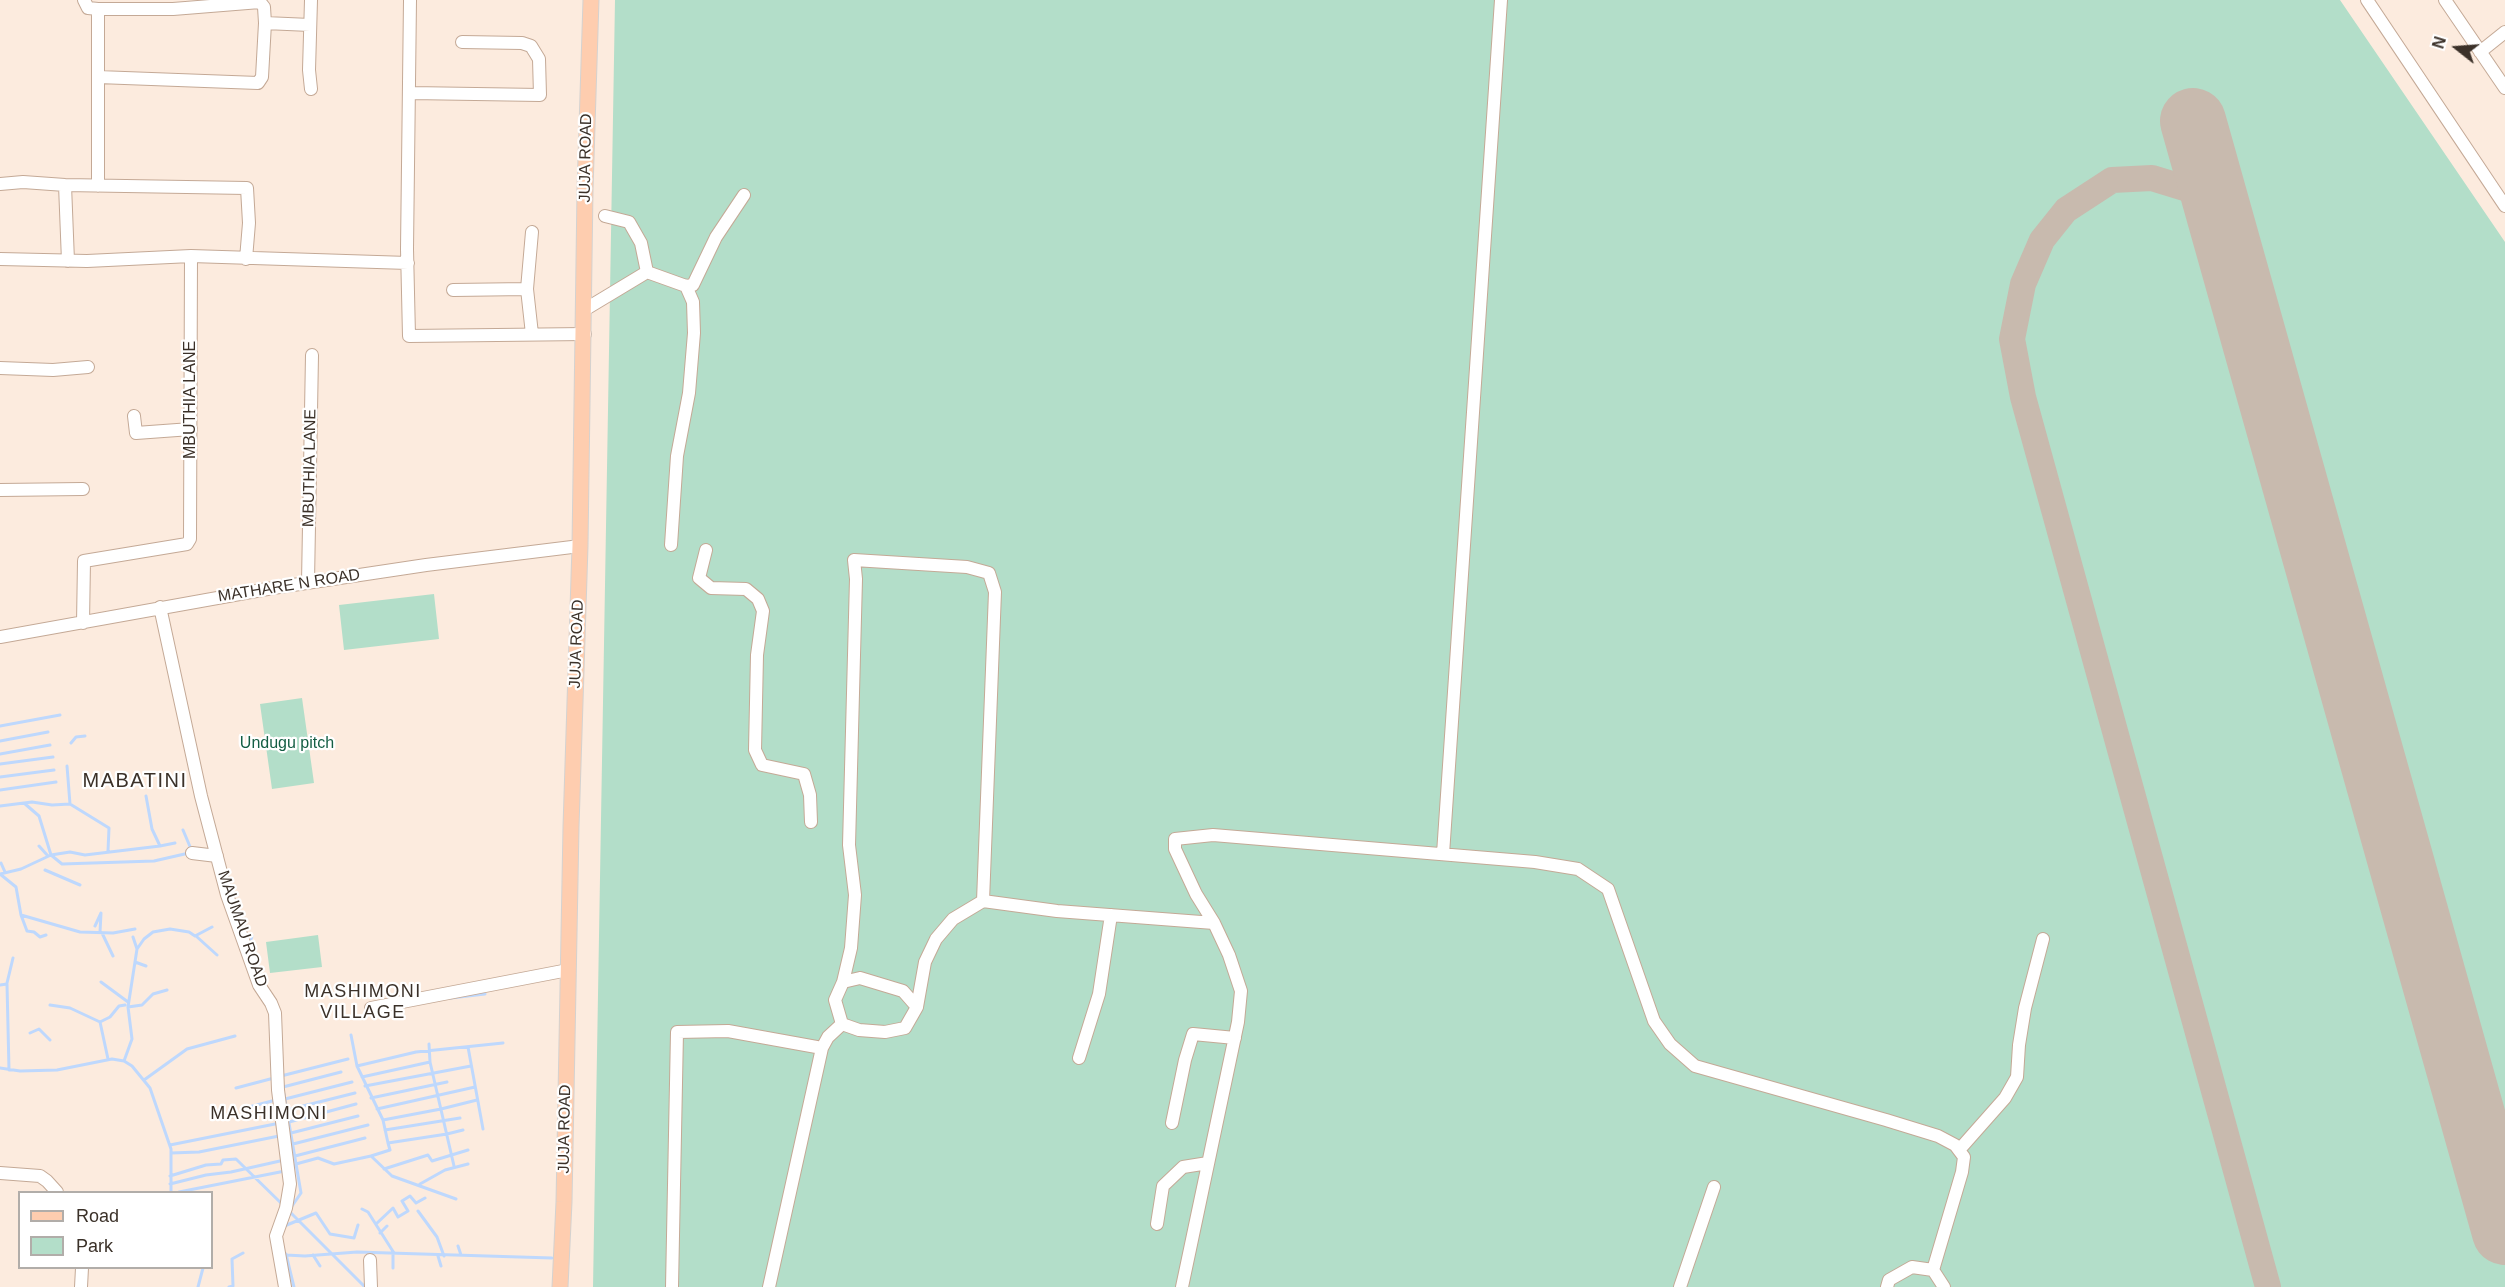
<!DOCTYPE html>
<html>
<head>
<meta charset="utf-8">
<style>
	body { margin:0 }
	#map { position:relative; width:2505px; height:1287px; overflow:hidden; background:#fcebde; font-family:Helvetica,sans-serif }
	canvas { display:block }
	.legend { position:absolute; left:18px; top:1191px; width:195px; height:78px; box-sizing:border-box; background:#fff; border:2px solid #b1ada9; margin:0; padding:8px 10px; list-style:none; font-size:18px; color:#3b3129 }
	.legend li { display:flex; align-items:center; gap:12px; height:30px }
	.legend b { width:30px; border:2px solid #b1ada9 }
	.north { position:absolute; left:2427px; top:18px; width:60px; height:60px; -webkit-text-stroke:4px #fff; paint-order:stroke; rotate:287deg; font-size:16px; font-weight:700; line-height:24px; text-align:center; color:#3b3129 }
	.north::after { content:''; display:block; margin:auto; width:21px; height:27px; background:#3b3129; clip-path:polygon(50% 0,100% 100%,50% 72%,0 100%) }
</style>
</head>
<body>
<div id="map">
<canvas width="2505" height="1287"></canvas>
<ul class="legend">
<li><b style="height:8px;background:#fecdaf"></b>Road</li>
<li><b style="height:16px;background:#b3dec9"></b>Park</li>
</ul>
<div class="north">N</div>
</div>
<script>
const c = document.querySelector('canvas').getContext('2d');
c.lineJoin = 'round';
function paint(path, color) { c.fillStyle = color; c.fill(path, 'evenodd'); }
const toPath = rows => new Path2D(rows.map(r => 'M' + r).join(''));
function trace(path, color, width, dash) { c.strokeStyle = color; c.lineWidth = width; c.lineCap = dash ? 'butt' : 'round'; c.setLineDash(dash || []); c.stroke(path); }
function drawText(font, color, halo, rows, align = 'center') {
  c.font = font + ' Helvetica,sans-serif'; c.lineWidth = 4.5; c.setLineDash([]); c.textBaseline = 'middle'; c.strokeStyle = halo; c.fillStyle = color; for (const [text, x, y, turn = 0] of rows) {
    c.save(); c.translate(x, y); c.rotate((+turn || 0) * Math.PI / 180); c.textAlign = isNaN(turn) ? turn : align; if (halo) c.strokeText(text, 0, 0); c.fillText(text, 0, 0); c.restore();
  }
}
const green = toPath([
	[615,0,2340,0,2505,242,2505,1287,593,1287],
	[434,594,439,639,344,650,339,605],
	[302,698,314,783,272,789,260,704],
	[318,935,322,967,270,973,266,942]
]);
const stream = toPath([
	[0,726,60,715],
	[0,741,48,732],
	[71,743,76,737,85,736],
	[0,754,50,745],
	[0,764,53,757],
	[67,766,70,804],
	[0,777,54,770],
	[0,790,56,782],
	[146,796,152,829,160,846],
	[24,803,39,816,51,855,62,864,154,861,189,853],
	[0,806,32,802,52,805,70,804,109,828,108,851],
	[183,830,191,849],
	[39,846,48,856],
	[1,863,5,872],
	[45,870,80,885],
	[0,874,21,869,51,855,70,852,85,855,160,846,175,843],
	[0,874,16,887,21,915,80,932,113,933,135,929],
	[21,915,27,931,34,932,40,937,46,935],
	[95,926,101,913,100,932],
	[102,933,113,956],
	[196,936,217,955],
	[133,937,137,949],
	[249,946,252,936],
	[135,962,146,966],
	[101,982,128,1002],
	[7,983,13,958],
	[0,985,7,984,9,1070],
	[451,998,485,994],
	[50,1005,70,1008,100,1022,108,1059],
	[128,1007,142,1005,153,994,167,990],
	[100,1022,110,1017,119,1006,125,1005],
	[30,1033,39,1029,50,1040],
	[351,1035,357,1066,383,1120,388,1143,390,1150,371,1156],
	[429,1044,430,1062,454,1166],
	[468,1047,483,1129],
	[124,1061,132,1039,128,1007,137,949,144,939,153,932,170,929,189,932,195,936,212,927],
	[357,1066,416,1052,503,1043],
	[0,1068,20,1071,57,1070,112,1059,124,1061,132,1066,150,1088,171,1149,171,1192],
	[281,1076,348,1059],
	[362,1077,430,1062],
	[144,1080,187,1049,235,1036],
	[365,1086,471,1066],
	[283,1087,341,1072],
	[236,1088,274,1078],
	[284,1094,301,1193,290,1209],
	[371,1098,447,1082],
	[285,1099,352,1082],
	[245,1108,276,1100],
	[377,1109,475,1087],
	[287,1110,355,1093],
	[383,1120,441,1109,477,1100],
	[289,1122,356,1104],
	[385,1130,460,1118],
	[291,1133,358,1116],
	[388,1143,447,1134,463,1130],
	[293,1144,368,1125],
	[170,1145,280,1123],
	[171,1153,199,1152,279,1136],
	[295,1156,365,1138],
	[292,1169,296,1164,318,1158,334,1164,371,1156,392,1176,456,1199],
	[384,1169,428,1155,432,1161,468,1150],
	[170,1176,206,1165,221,1164,223,1160,236,1159,283,1205],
	[170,1184,206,1175,231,1172,280,1161],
	[420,1184,445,1170,468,1164],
	[179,1192,285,1171],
	[362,1209,368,1212,394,1253],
	[288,1210,365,1287],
	[418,1211,437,1237,444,1256],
	[376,1224,393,1208,398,1217,408,1211,402,1201,410,1196,416,1203,425,1198],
	[282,1227,316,1213,330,1234,354,1238,358,1225],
	[380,1233,387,1226],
	[458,1246,461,1255],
	[393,1253,393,1268],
	[286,1254,294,1287],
	[286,1255,305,1256,357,1252,552,1258],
	[313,1255,320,1266],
	[438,1256,441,1266],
	[198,1287,203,1268],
	[229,1287,233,1286,232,1259,243,1253]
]);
const taxiway = toPath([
	[2214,197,2152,178,2112,180,2066,210,2042,240,2023,284,2012,339,2023,397,2268,1287]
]);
const runway = toPath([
	[2193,121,2505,1232]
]);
const minor = toPath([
	[84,0,88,8,98,9,98,186],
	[410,0,407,249,409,336,585,334],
	[2367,0,2505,206],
	[2445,0,2505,88],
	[265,23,310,25],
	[2480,52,2505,32],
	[98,77,258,83,262,77,265,23,264,7,260,2,173,9,98,9],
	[311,89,309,70,311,0],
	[411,93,540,95,539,59,531,46,522,43,462,42],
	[0,184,23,182,65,185,247,188,249,223,246,259],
	[65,185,68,261],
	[605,216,629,222,641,243,647,272],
	[0,259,87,261,191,256,408,263],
	[686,286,693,285,716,237,744,195],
	[453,290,527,289],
	[584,310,647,272,686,286,693,302,694,333,689,393,677,456,671,545],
	[532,334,527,289,532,232],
	[0,368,53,370,88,367],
	[134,416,136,433,191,429],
	[0,490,83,489],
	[706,550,699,578,711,588,746,589,758,599,763,611,757,655,755,750,762,765,804,774,810,795,811,822],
	[308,582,312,355],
	[160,607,201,796,227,895,259,985,271,1003,275,1013,278,1090,290,1184,286,1208,276,1236,285,1287],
	[83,623,84,561,187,544,190,539,191,256],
	[0,637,273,588,426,565,580,546],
	[192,853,217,856],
	[1443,854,1501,0],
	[983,901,1057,911,1214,923],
	[860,978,903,991,917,1007,905,1028,885,1032,859,1030,842,1024,835,1000,843,982,860,978],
	[843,982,851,948,855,895,849,845,856,579,854,560,967,567,989,573,995,592,983,901,953,919,936,939,925,962,917,1007],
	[371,1008,568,970],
	[822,1048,828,1037,842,1024],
	[1079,1058,1099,994,1111,915],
	[1172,1123,1185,1060,1193,1034,1235,1038],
	[1959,1150,2005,1098,2017,1077,2019,1045,2025,1008,2043,939],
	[0,1173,40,1176,47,1181,57,1192],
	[1157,1224,1163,1186,1183,1167,1208,1163],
	[370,1260,371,1287],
	[81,1287,82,1268],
	[672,1287,677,1032,728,1031,822,1048,769,1287],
	[1182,1287,1238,1022,1241,991,1229,955,1214,923,1196,894,1175,849,1175,839,1213,835,1535,862,1578,869,1608,889,1654,1021,1670,1044,1695,1066,1886,1120,1938,1136,1955,1145,1964,1157,1962,1172,1933,1270,1944,1287],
	[1680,1287,1714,1187],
	[1887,1287,1889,1280,1912,1267,1933,1270]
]);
const major = toPath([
	[560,1287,564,1202,571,827,580,546,585,190,591,0]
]);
const streetNames = [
	["JUJA ROAD",586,158,-89],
	["MBUTHIA LANE",191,400,-90],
	["MBUTHIA LANE",310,468,-89],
	["MATHARE N ROAD",289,586,-9],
	["JUJA ROAD",577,644,-88],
	["MAUMAU ROAD",242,929,71],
	["JUJA ROAD",565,1129,-89]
];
const parkNames = [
	["Undugu pitch",287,744]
];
const neighbourhoodNames = [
	["MASHIMONI",363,992],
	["VILLAGE",363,1013],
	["MASHIMONI",269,1114]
];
const quarterNames = [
	["MABATINI",135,781]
];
paint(green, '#b3dec9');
trace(stream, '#bed8fd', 3);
trace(taxiway, '#c8baae', 26);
trace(runway, '#c8baae', 66);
trace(minor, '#c4a996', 14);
trace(major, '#d4d2d0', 17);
trace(minor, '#fff', 12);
trace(major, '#fecdaf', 15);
drawText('16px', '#3b3129', '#fff', streetNames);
drawText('16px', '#145e44', '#fff', parkNames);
c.letterSpacing = '1.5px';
drawText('18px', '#3b3129', '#fff', neighbourhoodNames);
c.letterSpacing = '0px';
c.letterSpacing = '1.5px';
drawText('20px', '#3b3129', '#fff', quarterNames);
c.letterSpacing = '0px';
</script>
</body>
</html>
